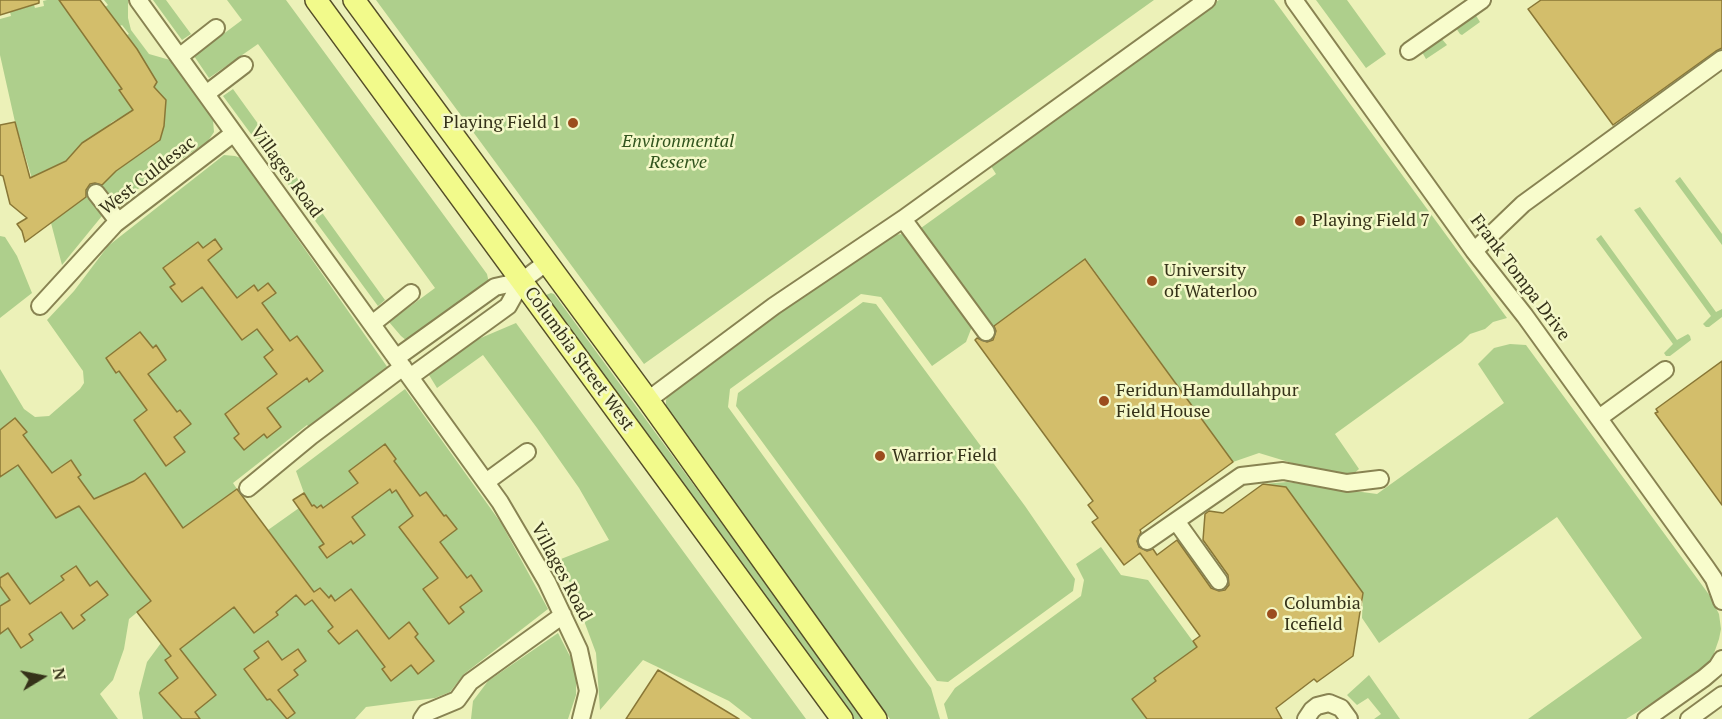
<!DOCTYPE html>
<html>
<head>
<meta charset="utf-8">
<style>
	body { margin:0 }
	#map { position:relative; width:1722px; height:719px; overflow:hidden; background:#ecf1b8; font-family:"PT Serif",serif }
	canvas { display:block }
	.north { position:absolute; left:12px; top:647px; width:60px; height:60px; -webkit-text-stroke:4px #f4f8c8; paint-order:stroke; rotate:80deg; font-size:16px; font-weight:700; line-height:24px; text-align:center; color:#353219 }
	.north::after { content:''; display:block; margin:auto; width:21px; height:27px; background:#353219; clip-path:polygon(50% 0,100% 100%,50% 72%,0 100%) }
</style>
</head>
<body>
<div id="map">
<canvas width="1722" height="719"></canvas>
<div class="north">N</div>
</div>
<script>
const c = document.querySelector('canvas').getContext('2d');
c.lineJoin = 'round';
function paint(path, color) { c.fillStyle = color; c.fill(path, 'evenodd'); }
const toPath = rows => new Path2D(rows.map(r => 'M' + r).join(''));
function trace(path, color, width, dash) { c.strokeStyle = color; c.lineWidth = width; c.lineCap = dash ? 'butt' : 'round'; c.setLineDash(dash || []); c.stroke(path); }
function drawText(font, color, halo, rows, align = 'center') {
  c.font = font + ' "PT Serif",serif'; c.lineWidth = 5; c.setLineDash([]); c.textBaseline = 'middle'; c.strokeStyle = halo; c.fillStyle = color; for (const [text, x, y, turn = 0] of rows) {
    c.save(); c.translate(x, y); c.rotate((+turn || 0) * Math.PI / 180); c.textAlign = isNaN(turn) ? turn : align; if (halo) c.strokeText(text, 0, 0); c.fillText(text, 0, 0); c.restore();
  }
}
const green = toPath([
	[47,0,59,0,123,89,119,91,124,98,128,95,133,111,112,122,99,134,82,143,66,161,44,171,33,182,15,122,0,55,0,19,11,16,10,12,34,5,35,8,44,6,43,1],
	[104,0,128,0,128,18,131,30,149,54,170,60,213,120,214,132,208,141,106,211,62,265,51,223,102,185,116,171,148,149,164,121,166,100,154,87,157,82,142,57,139,59,131,48,134,45,127,35,129,34,122,25,120,26,105,7,108,5],
	[153,0,166,0,191,34,182,40],
	[227,0,286,0,487,274,489,283,407,341,401,336,389,322,435,288,258,44,209,78,194,56,242,20],
	[376,0,1154,0,644,364],
	[1219,0,1274,0,1507,318,1493,322,1485,329,1470,334,1462,342,1335,434,1359,469,1351,476,1325,473,1259,453,1233,462,1086,259,988,330,919,233,921,228,996,174,989,163,1186,21],
	[1316,0,1347,0,1386,54,1366,68],
	[1475,14,1480,22,1462,35,1460,34,1456,28],
	[1441,38,1447,45,1426,59,1422,52],
	[233,89,385,300,378,306,223,96],
	[224,155,235,156,241,158,388,368,312,431,307,425,233,483,237,489,183,528,145,474,99,518,90,521,151,601,129,619,124,649,113,680,100,694,118,719,0,719,0,369,24,409,35,417,49,416,80,389,84,383,83,371,47,320,74,291,108,246],
	[1680,177,1722,234,1722,245,1675,181],
	[1640,207,1716,312,1722,309,1722,317,1709,327,1706,327,1703,324,1711,316,1634,210],
	[903,234,911,237,973,324,966,342,932,366,881,297,861,294,730,389,728,407,931,688,940,719,890,719,666,413,666,400,671,389,684,374,892,235],
	[1601,235,1677,340,1688,334,1690,336,1691,340,1670,356,1666,356,1664,353,1673,344,1596,239],
	[0,236,5,237,17,256,32,293,0,318],
	[551,293,554,294,865,719,852,719,545,300,546,295],
	[863,302,876,304,1025,506,1075,579,1073,591,948,682,937,681,736,406,738,393],
	[516,323,806,719,752,719,729,701,643,660,600,710,596,653,561,559,609,540,579,488,537,428,483,355,437,388,429,375,476,340],
	[1510,344,1526,345,1710,596,1719,614,1721,629,1719,639,1711,662,1696,676,1626,719,1528,719,1642,638,1557,517,1379,643,1362,618,1363,593,1286,487,1263,484,1287,482,1377,494,1504,403,1478,364,1494,348],
	[405,389,501,523,548,609,464,674,450,692,435,698,366,707,355,719,143,719,139,693,147,662,161,643,171,656,234,607,254,633,278,615,276,612,306,587,308,584,268,530,299,508,302,513,312,506,304,493,296,471],
	[1101,547,1121,575,1148,580,1238,703,1215,719,948,719,944,704,955,688,1081,596,1084,580,1076,564],
	[558,633,576,668,576,695,568,719,471,719,473,701,488,681],
	[1369,675,1400,719,1374,719,1381,714,1368,698,1357,705,1347,695]
]);
const building = toPath([
	[0,0,39,0,39,3,0,15,0,0],
	[59,0,100,0,137,49,157,82,154,87,166,100,164,126,160,140,116,171,102,185,95,183,90,184,86,190,86,197,25,242,22,231,17,224,27,218,10,204,3,176,0,175,0,125,15,122,30,178,66,161,82,143,133,110,119,90,122,89,59,0],
	[1541,0,1722,0,1722,48,1716,51,1613,125,1528,9,1541,0],
	[215,239,222,249,208,260,237,298,254,285,258,291,268,283,276,293,262,303,290,341,297,336,323,371,309,382,307,378,267,408,281,427,267,438,264,434,244,450,234,438,239,434,225,414,277,374,264,357,273,350,257,329,242,340,202,287,182,302,170,287,175,284,163,268,198,242,203,248,215,239],
	[1085,259,1233,462,1140,530,1141,532,1137,541,1139,547,1147,551,1153,549,1157,555,1177,540,1211,588,1219,591,1225,590,1229,585,1228,575,1203,540,1205,514,1209,511,1223,513,1263,484,1286,487,1363,593,1353,656,1317,682,1314,679,1276,708,1282,719,1147,719,1132,699,1156,681,1154,678,1197,647,1193,641,1200,636,1140,553,1124,565,1092,522,1098,518,1088,505,1093,501,975,340,977,338,987,342,993,340,996,331,994,326,1085,259],
	[140,332,153,348,156,345,166,360,148,374,177,412,180,410,191,424,174,437,185,452,166,466,134,420,147,410,119,371,116,373,106,358,140,332],
	[1722,361,1722,505,1655,413,1658,412,1656,409,1722,361],
	[15,418,27,432,23,435,52,473,71,460,81,475,78,477,94,499,134,481,145,473,183,528,237,489,314,592,320,588,329,598,331,595,335,601,351,589,389,639,409,622,418,634,415,637,434,661,418,674,411,665,391,681,382,669,385,667,357,630,339,644,328,631,333,627,312,600,305,605,296,595,276,612,278,615,254,633,234,607,180,649,216,695,195,712,200,719,182,719,159,693,178,678,165,660,171,656,137,612,151,601,130,574,79,506,56,518,18,465,0,477,0,430,15,418],
	[385,444,396,459,394,461,420,496,426,492,444,516,446,515,457,529,440,542,467,578,471,575,482,591,460,607,464,612,449,624,423,589,438,578,399,527,413,516,396,490,392,493,390,489,352,517,365,535,353,544,351,541,327,558,319,547,324,544,293,500,304,493,312,506,314,505,317,508,321,505,323,508,358,483,349,471,385,444],
	[76,566,90,586,97,581,108,595,81,615,85,620,73,629,61,612,29,634,33,640,21,648,8,628,0,634,0,606,10,600,0,586,0,578,8,573,30,604,64,580,61,576,76,566],
	[268,641,282,660,298,649,306,661,294,670,298,675,278,690,295,713,287,719,270,699,267,700,244,669,259,658,254,651,268,641],
	[658,670,716,705,739,719,626,719,658,670]
]);
const minor = toPath([
	[138,0,500,502,547,582,579,650,588,691,581,719],
	[1294,0,1474,251,1525,316,1705,566,1714,579,1722,601],
	[1409,51,1482,0],
	[179,57,216,28],
	[206,94,244,65],
	[96,193,118,221],
	[903,219,986,332],
	[1474,251,1523,204,1722,59],
	[40,306,115,224,234,133],
	[372,324,411,293],
	[396,358,495,287,522,281],
	[410,377,508,306,522,281,547,262],
	[648,400,774,306,903,219,1207,0],
	[1599,418,1665,370],
	[486,482,527,452],
	[248,488,311,436,403,367],
	[1176,521,1219,581],
	[1147,541,1241,476,1283,471,1347,483,1380,479],
	[422,719,426,713,457,700,470,682,563,615],
	[1306,719,1312,710,1317,706,1329,703,1341,708,1349,719],
	[1646,719,1704,678,1717,667,1722,659],
	[1689,719,1722,695]
]);
const major = toPath([
	[316,0,842,719],
	[354,0,648,400,876,719]
]);
const markers = [
	[573,123,6,"#9c4d1e"],
	[1300,221,6,"#9c4d1e"],
	[1152,281,6,"#9c4d1e"],
	[1104,401,6,"#9c4d1e"],
	[880,456,6,"#9c4d1e"],
	[1272,614,6,"#9c4d1e"]
];
const poiNames = [
	["Playing Field 1",561,123,"right"],
	["Playing Field 7",1312,221],
	["University",1164,271],
	["of Waterloo",1164,292],
	["Feridun Hamdullahpur",1116,391],
	["Field House",1116,412],
	["Warrior Field",892,456],
	["Columbia",1284,604],
	["Icefield",1284,625]
];
const parkNames = [
	["Environmental",678,142],
	["Reserve",678,163]
];
const streetNames = [
	["Villages Road",286,172,54],
	["West Culdesac",148,176,-38],
	["Frank Tompa Drive",1520,278,53],
	["Columbia Street West",579,359,54],
	["Villages Road",561,572,62]
];
paint(green, '#aecf8c');
paint(building, '#d3be6b');
trace(building, '#897736', 1.5);
trace(minor, '#888352', 20);
trace(major, '#554e28', 24);
trace(minor, '#f8fccc', 16);
trace(major, '#f2fa8b', 21);
for (const [x, y, r, color] of markers) { const dot = new Path2D(); dot.arc(x, y, r, 0, 2 * Math.PI); c.fillStyle = color; c.fill(dot); trace(dot, '#f4f8c8', 2); }
drawText('18px', '#353219', '#f4f8c8', poiNames, 'left');
drawText('italic 18px', '#31541e', '#f4f8c8', parkNames);
drawText('18px', '#353219', '#f4f8c8', streetNames);
</script>
</body>
</html>
